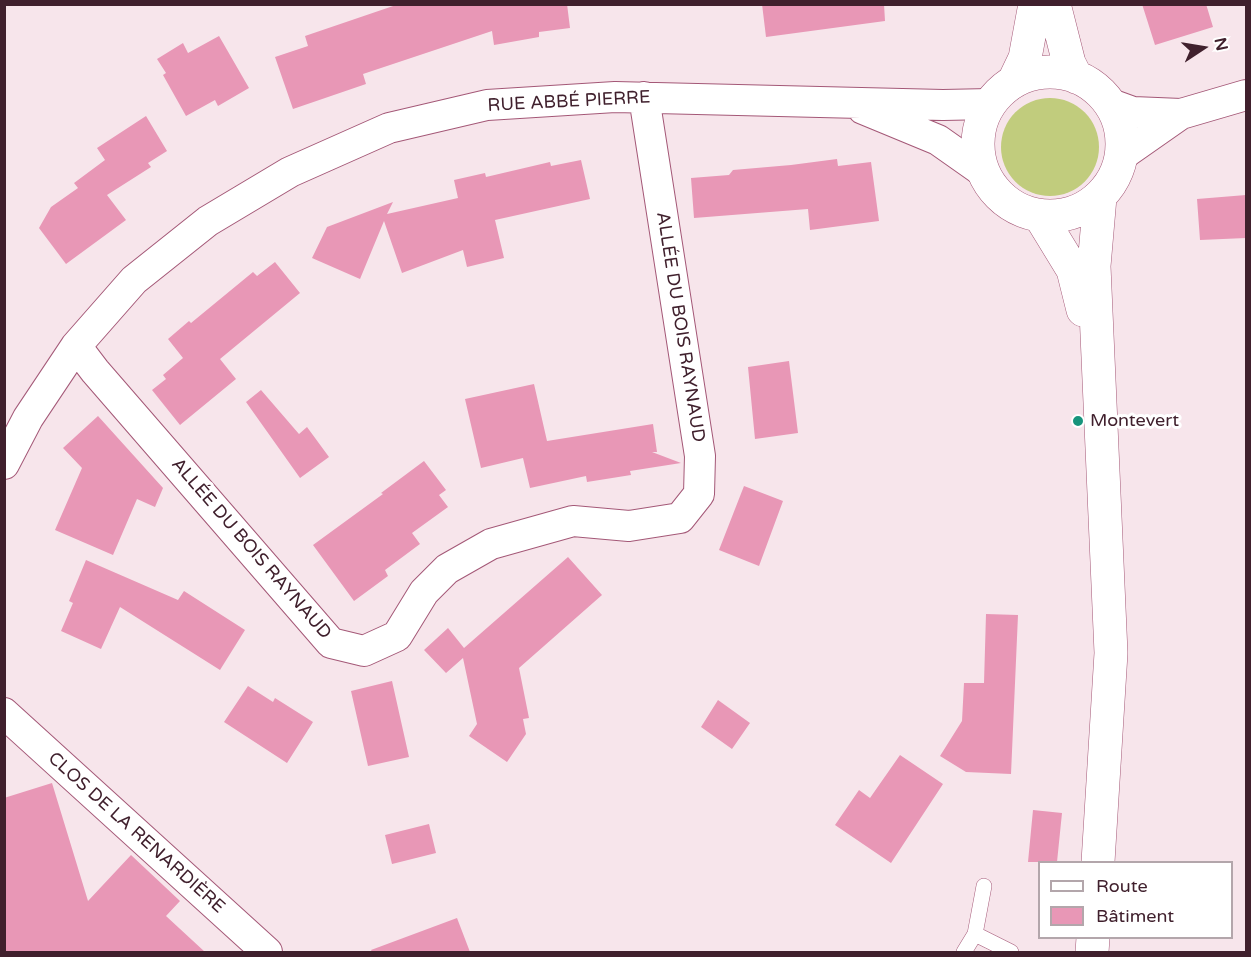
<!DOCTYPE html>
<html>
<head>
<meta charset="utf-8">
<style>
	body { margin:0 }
	#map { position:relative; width:1251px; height:957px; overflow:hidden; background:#f7e5eb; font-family:"Varela Round",sans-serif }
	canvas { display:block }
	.frame { position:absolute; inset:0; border:6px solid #40202d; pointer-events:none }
	.legend { position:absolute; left:1038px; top:861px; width:195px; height:78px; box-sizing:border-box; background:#fff; border:2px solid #b3a6ab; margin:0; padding:8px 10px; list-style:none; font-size:18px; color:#40202d }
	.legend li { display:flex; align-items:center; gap:12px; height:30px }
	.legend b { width:30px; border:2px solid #b3a6ab }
	.north { position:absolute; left:1173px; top:18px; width:60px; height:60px; -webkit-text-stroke:4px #fff; paint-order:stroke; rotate:78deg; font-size:16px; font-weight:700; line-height:24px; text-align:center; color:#40202d }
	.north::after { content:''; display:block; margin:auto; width:21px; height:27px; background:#40202d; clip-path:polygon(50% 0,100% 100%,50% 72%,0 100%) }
</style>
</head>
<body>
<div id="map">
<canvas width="1251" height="957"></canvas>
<div class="frame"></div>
<ul class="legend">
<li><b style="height:8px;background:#fff"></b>Route</li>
<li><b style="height:16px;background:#e897b6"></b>Bâtiment</li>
</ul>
<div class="north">N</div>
</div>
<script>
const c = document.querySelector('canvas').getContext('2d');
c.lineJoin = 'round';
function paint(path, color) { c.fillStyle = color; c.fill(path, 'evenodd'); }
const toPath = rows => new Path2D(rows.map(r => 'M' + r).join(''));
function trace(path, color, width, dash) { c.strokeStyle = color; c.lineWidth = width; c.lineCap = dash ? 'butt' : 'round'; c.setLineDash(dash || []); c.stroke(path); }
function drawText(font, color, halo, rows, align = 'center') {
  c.font = font + ' "Varela Round",sans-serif'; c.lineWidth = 6; c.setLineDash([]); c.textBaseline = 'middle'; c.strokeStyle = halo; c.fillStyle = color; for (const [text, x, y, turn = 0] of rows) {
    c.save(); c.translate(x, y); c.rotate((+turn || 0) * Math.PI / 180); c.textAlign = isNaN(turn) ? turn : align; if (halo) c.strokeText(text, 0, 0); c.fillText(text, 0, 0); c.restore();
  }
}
const green = toPath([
	'1001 147a49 49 0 1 1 98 0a49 49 0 1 1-98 0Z'
]);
const building = toPath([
	[399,4,567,4,570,28,539,32,539,37,494,45,492,31,363,74,366,84,293,109,275,57,308,46,305,36],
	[762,4,884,4,885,21,766,37],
	[1142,4,1206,4,1213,27,1155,45],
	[219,36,249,88,218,106,215,100,186,116,163,75,166,73,157,59,183,43,188,53],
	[146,116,167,151,148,163,151,167,107,195,126,220,66,264,39,228,51,207,78,188,74,183,105,160,97,148],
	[837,159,838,166,871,162,879,221,810,230,808,209,694,218,691,178,729,175,733,170,791,165],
	[581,160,590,199,495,220,504,258,467,267,463,250,402,273,384,221,360,279,312,258,327,227,393,202,387,214,458,198,454,180,485,173,486,177,550,162,551,166],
	[1246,195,1246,238,1200,240,1197,199],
	[275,262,300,293,220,359,236,379,180,425,152,390,166,379,163,375,183,358,168,339,189,321,191,323,253,272,257,276],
	[789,361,798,433,755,439,748,367],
	[534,384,547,441,653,424,657,452,652,452,681,463,630,471,631,475,587,482,586,476,530,488,523,458,481,468,465,399],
	[261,390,299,434,307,427,329,457,300,478,246,402],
	[98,416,163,488,155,507,137,499,113,555,55,530,82,468,63,448],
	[424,461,446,490,439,495,448,507,412,533,420,544,385,570,388,576,354,601,313,545,383,494,381,493],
	[744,486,783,501,759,566,719,550],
	[568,557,602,595,519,668,529,718,523,719,526,734,507,762,469,736,477,724,463,658,446,673,424,650,448,628,464,648],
	[86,560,178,600,184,591,245,630,220,670,120,607,101,649,61,631,73,603,69,601],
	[986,614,1018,615,1011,774,966,772,940,756,962,721,964,683,984,683],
	[392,681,409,757,368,766,351,691],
	[248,686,273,702,275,698,313,722,287,763,224,722],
	[718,700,750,723,732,749,701,727],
	[900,755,943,784,891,863,835,825,859,790,870,798],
	[52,783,88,901,131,855,180,901,166,916,205,952,4,952,4,798],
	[1033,810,1062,813,1057,862,1028,862],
	[429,824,436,853,392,864,385,835],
	[457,918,470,952,372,952,371,950]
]);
const lane = toPath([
	[975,934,1011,952],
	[964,952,975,934,984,886]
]);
const street = toPath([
	[1111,104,1133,112,1181,114,1246,95],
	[863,109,938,140,982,171],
	[1121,156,1181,114],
	[76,346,95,371,331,643,364,651,397,636,424,592,447,569,491,544,573,521,629,526,680,518,699,494,700,456,644,97],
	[4,464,28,418,76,346,134,280,208,221,290,172,389,128,487,105,615,97,943,105,990,104],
	[4,713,267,952]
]);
const secondary = toPath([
	[1054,4,1069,63,1076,77],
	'978 144a72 72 0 1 1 144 0a72 72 0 1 1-144 0Z',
	[1014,81,1025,58,1035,4],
	[1040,216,1073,270,1083,310],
	[1098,862,1111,653,1094,266,1100,197],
	[1092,952,1093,938]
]);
const markers = [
	[1078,421,6,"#17947c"]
];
const streetNames = [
	["RUE ABBÉ PIERRE",569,102,-3],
	["ALLÉE DU BOIS RAYNAUD",680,327,81],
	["ALLÉE DU BOIS RAYNAUD",251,549,49],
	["CLOS DE LA RENARDIÈRE",136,833,42]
];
const poiNames = [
	["Montevert",1090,421]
];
paint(green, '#c1cc7d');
paint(building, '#e897b6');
trace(lane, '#a45877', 16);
trace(street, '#a45877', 32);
trace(secondary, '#a45877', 34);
trace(lane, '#fff', 15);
trace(street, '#fff', 30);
trace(secondary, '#fff', 33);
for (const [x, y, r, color] of markers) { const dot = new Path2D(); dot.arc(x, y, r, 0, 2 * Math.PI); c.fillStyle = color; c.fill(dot); trace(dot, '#fff', 2); }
drawText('18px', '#40202d', '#fff', streetNames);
drawText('18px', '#40202d', '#fff', poiNames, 'left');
</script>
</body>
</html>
